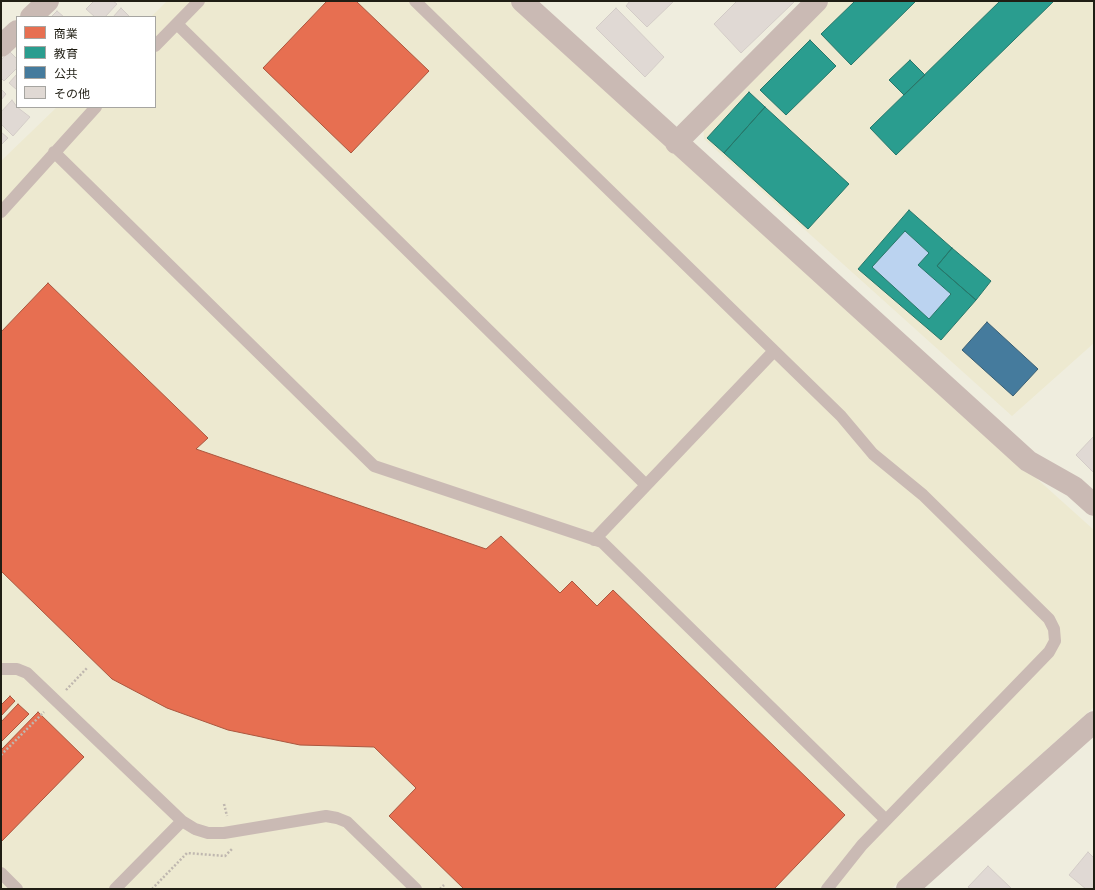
<!DOCTYPE html>
<html>
<head>
<meta charset="utf-8">
<style>
	body { margin:0 }
	#map { position:relative; width:1095px; height:890px; overflow:hidden; background:#efedde; font-family:Rubik,"Noto Sans JP",sans-serif }
	canvas { display:block }
	.frame { position:absolute; inset:0; border:2px solid #201e14; pointer-events:none }
	.legend { position:absolute; left:16px; top:16px; width:140px; height:92px; box-sizing:border-box; background:#fff; border:1px solid #a6a5a1; margin:0; padding:5px 7px; list-style:none; font-size:12px; color:#201e14 }
	.legend li { display:flex; align-items:center; gap:8px; height:20px }
	.legend b { width:20px; border:1px solid #a6a5a1 }
</style>
</head>
<body>
<div id="map">
<canvas width="1095" height="890"></canvas>
<div class="frame"></div>
<ul class="legend">
<li><b style="height:11px;background:#e76f51"></b>商業</li>
<li><b style="height:11px;background:#2a9d8f"></b>教育</li>
<li><b style="height:11px;background:#457b9d"></b>公共</li>
<li><b style="height:11px;background:#e0d9d4"></b>その他</li>
</ul>
</div>
<script>
const c = document.querySelector('canvas').getContext('2d');
c.lineJoin = 'round';
function paint(path, color) { c.fillStyle = color; c.fill(path, 'evenodd'); }
const toPath = rows => new Path2D(rows.map(r => 'M' + r).join(''));
function trace(path, color, width, dash) { c.strokeStyle = color; c.lineWidth = width; c.lineCap = dash ? 'butt' : 'round'; c.setLineDash(dash || []); c.stroke(path); }
const built = toPath([
	[167,1,509,1,977,420,986,433,1094,530,1094,707,891,889,1,889,1,161,57,107,155,107,155,17,151,17],
	[830,1,1094,1,1094,343,1012,416,704,139,703,124]
]);
const water = toPath([
	[905,231,929,253,919,265,951,294,929,319,872,267]
]);
const shops = toPath([
	[327,1,356,1,429,71,351,153,263,68,327,1],
	[48,283,208,438,196,449,486,549,501,536,560,593,572,581,597,606,613,590,845,815,774,889,464,889,389,816,416,788,374,747,300,745,228,730,167,708,112,679,1,571,1,332,48,283],
	[10,696,15,701,1,716,1,705,10,696],
	[18,704,29,714,1,742,1,722,18,704],
	[38,712,84,757,1,842,1,750,38,712]
]);
const schools = toPath([
	[855,1,916,1,851,65,821,34,855,1],
	[1000,1,1054,1,896,155,870,128,1000,1],
	[810,40,836,66,786,115,760,90,810,40],
	[910,60,925,75,904,95,889,80,910,60],
	[749,92,765,107,724,153,707,138,749,92],
	[765,107,849,184,808,229,724,153,765,107],
	[909,210,952,248,937,266,976,300,941,340,858,269,909,210],
	[905,231,929,253,918,265,951,294,929,319,872,267,905,231],
	[952,248,991,281,976,300,937,266,952,248]
]);
const public = toPath([
	[987,322,1038,369,1013,396,962,350,987,322]
]);
const building = toPath([
	[94,1,113,1,117,4,105,17,95,17,86,9,94,1],
	[630,1,674,1,647,27,626,6,630,1],
	[737,1,793,1,794,2,741,53,714,24,737,1],
	[121,8,130,17,113,17,121,8],
	[616,8,664,57,645,77,596,28,616,8],
	[57,11,64,17,51,17,57,11],
	[9,51,17,59,17,68,4,81,1,78,1,60,9,51],
	[17,74,17,90,9,83,17,74],
	[1,89,6,94,1,100,1,89],
	[12,100,17,107,30,117,13,136,1,124,1,112,12,100],
	[1,132,8,138,1,145,1,132],
	[1094,436,1094,473,1076,455,1094,436],
	[1088,852,1094,858,1094,889,1086,889,1069,875,1088,852],
	[988,866,1012,889,971,889,968,887,988,866]
]);
const path = toPath([
	[66,690,87,668],
	[1,755,44,712],
	[224,804,227,816],
	[152,889,187,853,225,856,232,849],
	[440,889,444,885]
]);
const lane = toPath([
	[415,1,841,416,873,454,923,495,1049,619,1054,629,1055,641,1049,652,862,845,827,889],
	[177,24,646,485],
	[155,46,199,1],
	[54,152,374,466,602,542,886,820],
	[1,212,96,107],
	[594,540,774,351],
	[1,669,17,669,27,673,182,821,195,829,208,833,224,833,326,816,337,818,347,822,416,889],
	[1,873,17,889],
	[115,889,182,821]
]);
const street = toPath([
	[522,1,1028,461,1074,487,1094,505],
	[31,17,48,1],
	[1,46,17,31],
	[676,143,817,1],
	[907,889,1094,722]
]);
paint(built, '#ede9d0');
paint(water, '#bbd3f0');
paint(shops, '#e76f51');
trace(shops, '#ab573f', 1);
paint(schools, '#2a9d8f');
trace(schools, '#27776a', 1);
paint(public, '#457b9d');
trace(public, '#3a5f74', 1);
paint(building, '#e0d9d4');
trace(building, '#d3ccc7', 1);
trace(path, '#bfb7af', 2.5, [2, 2]);
trace(lane, '#cabab4', 12);
trace(street, '#cabab4', 22);
</script>
</body>
</html>
